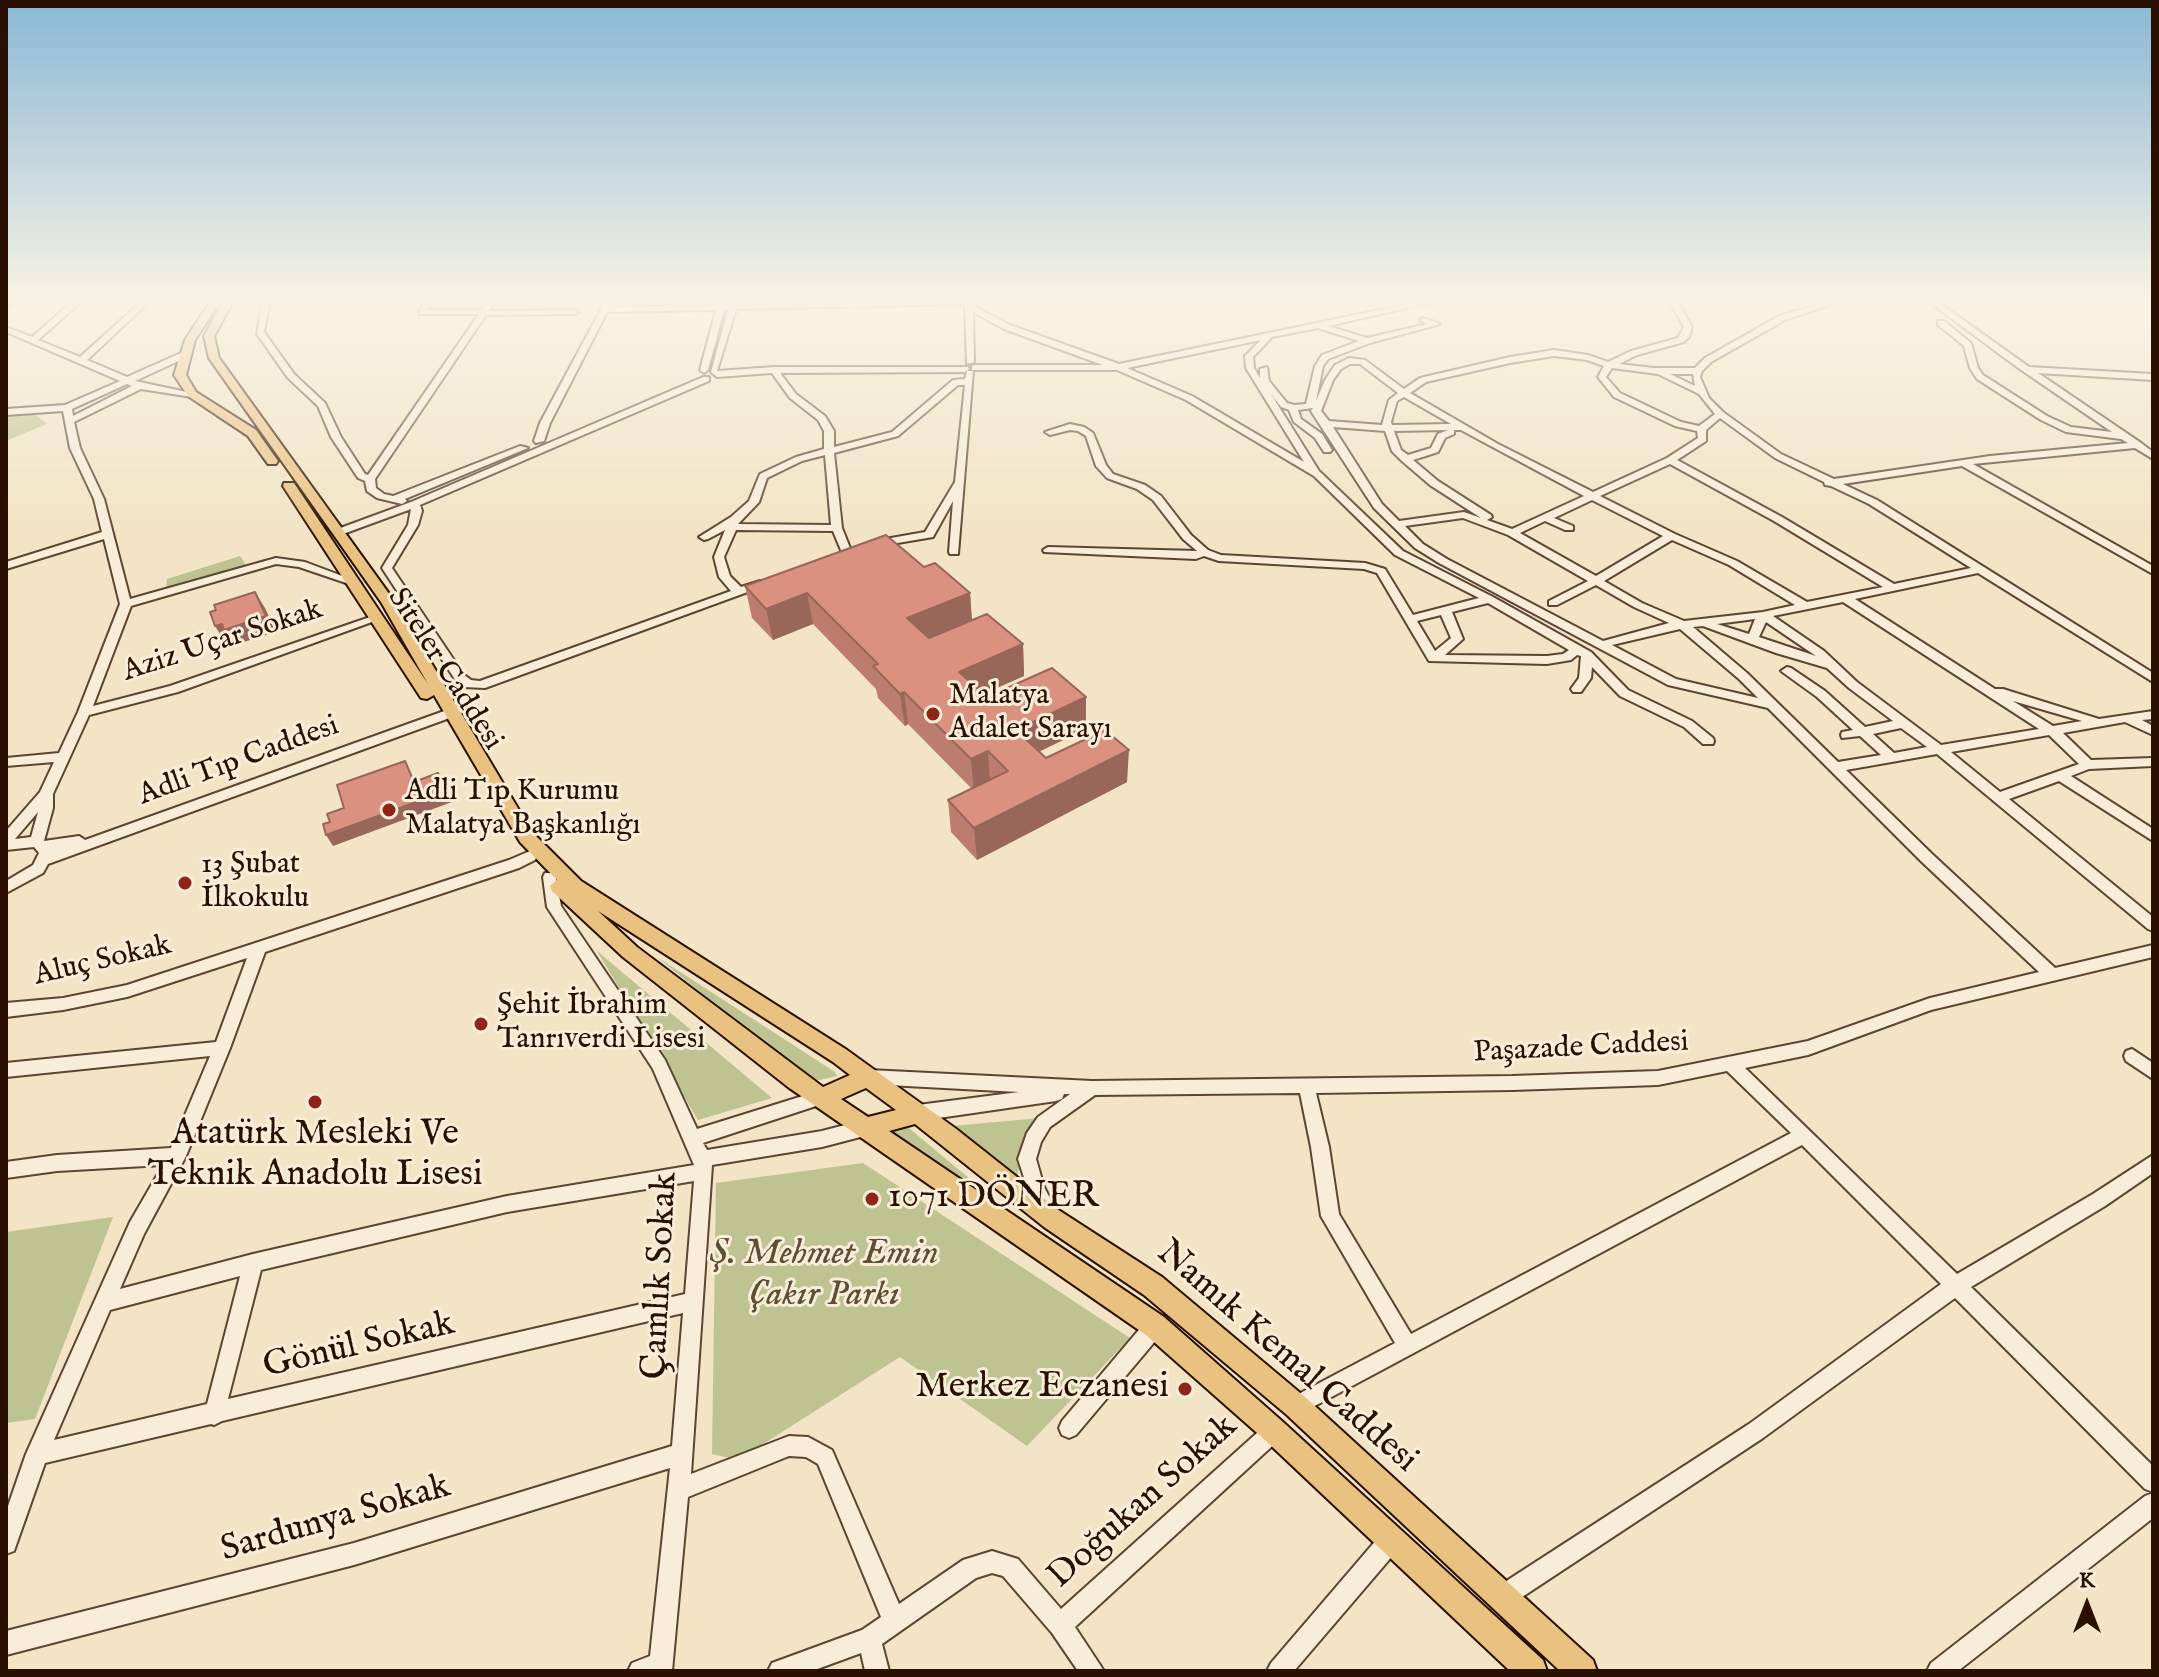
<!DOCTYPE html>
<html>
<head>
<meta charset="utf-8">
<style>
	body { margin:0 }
	#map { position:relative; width:2159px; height:1677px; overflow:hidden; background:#f2e4c5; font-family:"IM FELL English",serif }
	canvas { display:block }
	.frame { position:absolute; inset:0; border:8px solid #2a1000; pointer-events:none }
	.north { position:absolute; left:2047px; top:1565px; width:80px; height:80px; -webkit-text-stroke:6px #f7edd9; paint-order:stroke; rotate:0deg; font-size:22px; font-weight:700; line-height:32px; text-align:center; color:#2a1000 }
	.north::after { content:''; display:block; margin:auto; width:28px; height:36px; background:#2a1000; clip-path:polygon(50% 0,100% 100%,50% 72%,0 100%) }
</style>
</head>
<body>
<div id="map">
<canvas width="2159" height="1677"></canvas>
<div class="frame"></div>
<div class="north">K</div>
</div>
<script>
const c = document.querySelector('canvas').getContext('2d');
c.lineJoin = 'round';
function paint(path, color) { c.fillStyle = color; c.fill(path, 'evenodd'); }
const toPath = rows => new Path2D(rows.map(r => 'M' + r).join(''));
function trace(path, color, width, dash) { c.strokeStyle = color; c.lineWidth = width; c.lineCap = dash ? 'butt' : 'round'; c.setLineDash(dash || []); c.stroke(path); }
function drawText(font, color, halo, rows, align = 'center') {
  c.font = font + ' "IM FELL English",serif'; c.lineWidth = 6; c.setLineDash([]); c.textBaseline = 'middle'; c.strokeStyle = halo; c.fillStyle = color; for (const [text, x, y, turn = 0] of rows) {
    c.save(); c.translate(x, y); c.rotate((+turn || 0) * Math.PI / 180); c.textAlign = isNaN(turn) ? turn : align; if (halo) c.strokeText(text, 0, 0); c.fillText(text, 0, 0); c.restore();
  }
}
const green = toPath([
	[34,414,47,424,6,441,6,417],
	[240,556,246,565,166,590,167,579],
	[597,951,772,1098,698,1120],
	[657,957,835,1072,837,1076,811,1082],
	[1040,1118,1023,1146,1017,1178,952,1126],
	[904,1124,1018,1219,879,1133],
	[863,1163,1130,1338,1027,1446,900,1357,738,1460,712,1454,716,1183],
	[113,1217,35,1419,6,1423,6,1232]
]);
const minor = toPath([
	[6,302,14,302,6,307,6,302],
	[72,302,81,302,38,340,80,357,141,302,149,302,87,360,127,377,181,353,187,353,187,357,135,381,196,394,192,397,141,389,74,422,80,448,104,499,130,599,276,558,305,562,361,583,355,586,299,567,276,564,131,606,93,706,170,686,373,616,377,615,383,618,178,692,89,715,53,794,53,808,44,841,79,836,85,840,447,710,455,710,457,713,455,716,48,864,43,873,6,893,6,881,33,865,39,853,34,847,6,850,6,831,40,792,54,762,6,766,6,758,59,753,78,712,120,604,104,539,6,569,6,562,102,532,94,499,70,448,63,411,6,415,6,409,65,405,120,381,6,332,6,327,32,337,72,302],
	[127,384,132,386,73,416,72,409,127,384],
	[38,812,31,837,15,839,38,812],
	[262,302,270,302,264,332,294,374,325,403,341,437,365,474,368,475,479,314,419,314,423,302,431,302,427,310,482,310,487,302,495,302,489,311,575,310,579,312,575,314,486,315,375,479,376,488,384,494,393,496,520,446,528,448,405,499,407,501,402,504,377,498,367,491,365,481,358,478,331,437,318,406,288,378,257,334,262,302],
	[605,302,613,302,610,307,717,305,718,302,726,302,725,305,729,305,730,302,738,302,737,305,973,302,978,308,1010,325,1119,364,1418,302,1433,302,1328,326,1367,338,1427,324,1420,320,1424,318,1440,324,1370,343,1328,359,1323,366,1316,401,1325,380,1335,365,1349,358,1365,360,1404,389,1420,378,1510,357,1554,350,1588,355,1608,362,1631,351,1678,338,1684,327,1670,302,1678,302,1692,327,1689,337,1684,342,1637,355,1619,364,1654,368,1695,368,1705,358,1779,316,1826,302,1838,302,1785,320,1711,362,1702,371,1700,377,1709,398,1723,412,1781,454,1834,479,1990,456,2128,443,2121,439,2066,432,2041,420,1977,379,1970,368,1964,346,1938,325,1938,321,1944,321,1971,343,1978,368,1983,375,2047,416,2071,427,2112,432,2017,367,1929,302,1938,302,2029,367,2153,374,2153,380,2038,373,2141,443,2153,452,2153,459,2135,448,1973,464,2153,566,2153,574,1962,466,1843,484,1877,500,2153,673,2153,682,1978,573,1855,599,1995,689,2003,689,2099,719,2153,711,2153,719,2142,720,2153,726,2153,735,2125,722,2063,733,2091,760,2153,758,2153,766,2089,769,2071,776,2153,829,2153,841,2059,781,2009,799,2153,917,2153,931,2148,929,1937,754,1846,770,1932,854,2055,968,2153,945,2153,957,1931,1010,1808,1055,1745,1068,1957,1274,2093,1194,2153,1155,2153,1173,2105,1206,1971,1287,2153,1466,2153,1492,2145,1489,1955,1298,1763,1438,1510,1605,1502,1608,1494,1605,1491,1597,1494,1589,1749,1424,1941,1284,1802,1145,1296,1416,1289,1413,1286,1406,1289,1399,1395,1343,1321,1216,1311,1147,1300,1093,1095,1095,1050,1127,1041,1142,1036,1159,1044,1187,1055,1208,1052,1214,1046,1217,1040,1214,1030,1196,1018,1159,1027,1133,1038,1117,1070,1094,1064,1094,1062,1099,1056,1101,918,1121,912,1118,909,1113,912,1108,918,1105,1019,1092,869,1084,863,1082,861,1077,863,1072,869,1070,1092,1081,1512,1076,1658,1071,1808,1041,1930,998,2039,972,1922,862,1768,708,1668,685,1439,563,1415,548,1374,508,1311,411,1313,408,1298,410,1301,419,1322,434,1332,450,1330,452,1324,452,1315,438,1294,422,1289,410,1281,407,1271,394,1319,471,1403,551,1493,597,1591,652,1628,690,1692,721,1713,738,1714,741,1713,744,1703,744,1684,727,1620,696,1592,667,1591,678,1581,692,1573,692,1571,689,1579,678,1581,656,1577,655,1571,660,1547,664,1429,661,1377,573,1364,569,1219,561,1204,556,1196,559,1044,552,1043,550,1048,547,1197,551,1183,539,1153,500,1137,489,1107,478,1096,466,1086,436,1078,431,1070,430,1050,435,1045,432,1070,424,1084,427,1093,433,1106,465,1113,474,1145,485,1161,496,1191,535,1208,550,1221,555,1365,563,1385,569,1413,615,1479,598,1395,555,1314,476,1186,400,1117,370,972,370,972,366,975,365,1103,365,1004,329,973,312,974,362,967,364,965,304,736,309,717,371,774,367,968,367,969,369,965,372,780,373,796,394,825,416,834,431,834,447,892,432,953,380,965,379,967,371,973,371,958,554,950,554,949,552,953,501,933,537,874,547,869,544,874,541,925,532,955,482,965,385,958,385,898,436,834,453,842,528,852,553,851,555,843,555,833,531,736,530,724,557,730,576,741,587,760,581,764,582,764,586,485,688,464,687,456,681,382,568,408,525,411,509,343,534,335,534,335,530,411,502,703,377,709,377,709,381,420,505,422,511,418,525,392,568,464,675,471,680,480,681,731,591,719,577,714,557,725,530,708,539,704,540,699,537,731,517,749,501,760,474,796,457,824,449,824,431,818,420,790,398,772,373,717,377,711,372,728,310,724,310,708,370,704,373,700,370,716,310,607,312,550,423,544,441,536,443,534,441,540,423,605,302],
	[1318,328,1359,341,1322,355,1315,366,1306,404,1294,405,1287,403,1269,381,1267,367,1260,369,1260,378,1254,368,1253,357,1272,337,1318,328],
	[1261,340,1245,356,1246,368,1304,462,1192,396,1127,368,1261,340],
	[1554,356,1587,360,1604,366,1598,377,1614,397,1675,426,1697,431,1698,438,1667,458,1593,492,1498,444,1410,393,1426,382,1510,363,1554,356],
	[1350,364,1360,364,1398,393,1389,400,1382,425,1329,421,1321,411,1333,380,1341,369,1350,364],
	[1612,368,1658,374,1699,394,1715,414,1699,426,1681,422,1620,393,1606,377,1612,368],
	[1670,374,1693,374,1695,386,1670,374],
	[1404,397,1451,424,1392,425,1391,422,1397,401,1404,397],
	[1720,418,1775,458,1824,482,1825,485,1831,486,1869,504,1971,568,1894,584,1782,517,1677,460,1706,441,1706,430,1720,418],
	[1333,427,1385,431,1392,451,1402,461,1430,485,1481,518,1464,512,1399,521,1382,504,1333,427],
	[1448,430,1438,434,1431,448,1408,455,1401,450,1394,431,1448,430],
	[1454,430,1461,430,1584,496,1512,529,1487,520,1492,517,1491,515,1438,481,1413,460,1438,452,1445,438,1454,434,1454,430],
	[825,455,831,525,738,524,759,502,767,478,802,461,825,455],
	[1670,464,1774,521,1883,587,1807,602,1737,561,1675,534,1600,496,1670,464],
	[1592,500,1663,536,1596,576,1520,533,1545,521,1565,530,1573,530,1573,526,1554,518,1592,500],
	[1463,518,1508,535,1588,581,1549,601,1549,605,1557,605,1596,585,1634,607,1669,623,1603,641,1447,559,1423,544,1405,526,1463,518],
	[1672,540,1729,565,1795,605,1763,612,1684,621,1642,603,1604,581,1672,540],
	[1843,602,2039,729,1941,745,1857,682,1824,651,1773,616,1843,602],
	[1488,603,1569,650,1563,654,1547,656,1445,655,1463,639,1452,612,1488,603],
	[1441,615,1451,638,1435,651,1417,621,1441,615],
	[1755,619,1749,634,1717,624,1755,619],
	[1766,622,1816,656,1759,637,1766,622],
	[1703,626,1776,653,1827,668,1849,688,1893,721,1865,727,1825,691,1791,668,1787,667,1781,671,1817,697,1853,730,1842,732,1841,735,1842,738,1860,736,1881,755,1838,762,1747,673,1693,627,1703,626],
	[1680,629,1739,679,1758,698,1676,679,1612,645,1680,629],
	[2013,701,2082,721,2053,726,2013,701],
	[1901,728,1927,747,1894,753,1873,734,1901,728],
	[2049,735,2079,764,2000,792,1951,752,2049,735],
	[1727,1071,1791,1133,1411,1334,1339,1214,1329,1147,1316,1093,1512,1090,1658,1085,1727,1071],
	[530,851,537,856,535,860,519,868,265,952,230,1048,186,1156,144,1234,120,1289,253,1254,507,1196,694,1165,653,1069,547,907,543,877,545,873,555,873,561,906,665,1060,697,1129,822,1090,828,1092,830,1097,828,1102,822,1104,703,1143,707,1150,822,1131,868,1119,874,1122,877,1127,874,1132,868,1135,822,1147,712,1165,691,1474,789,1436,808,1437,832,1450,899,1604,963,1560,992,1551,1018,1559,1061,1609,1267,1424,1274,1421,1281,1424,1284,1431,1281,1438,1075,1627,1104,1671,1078,1671,1052,1633,1003,1576,992,1573,976,1578,882,1644,889,1671,865,1671,861,1653,812,1671,768,1671,772,1663,862,1630,881,1617,818,1464,806,1457,789,1456,688,1497,672,1671,628,1671,632,1663,650,1656,670,1468,354,1565,6,1655,6,1631,354,1543,672,1446,683,1313,222,1421,214,1425,211,1424,45,1463,14,1551,6,1554,6,1512,26,1454,130,1222,163,1165,57,1171,6,1178,6,1162,57,1155,171,1148,210,1056,6,1077,6,1063,216,1042,247,958,127,997,63,1010,6,1017,6,1003,63,998,127,985,509,860,530,851],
	[694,1181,685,1294,228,1399,261,1270,507,1212,694,1181],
	[240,1276,207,1404,54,1440,110,1310,240,1276],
	[2132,1049,2153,1063,2153,1079,2126,1061,2124,1056,2126,1051,2132,1049],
	[1155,1316,1162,1319,1165,1326,1162,1333,1076,1435,1069,1438,1062,1435,1059,1428,1062,1421,1148,1319,1155,1316],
	[2153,1493,2153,1518,1958,1671,1927,1671,1931,1663,2145,1496,2153,1493],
	[1392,1528,1400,1531,1403,1539,1400,1547,1294,1671,1267,1671,1271,1663,1384,1531,1392,1528]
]);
const major = toPath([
	[210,302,220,302,195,340,186,375,196,392,256,430,278,461,276,464,268,464,248,436,188,396,174,375,185,340,210,302],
	[223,302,233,302,214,336,219,358,395,602,532,832,581,881,847,1050,955,1128,1060,1211,1162,1277,1305,1397,1593,1660,1597,1671,1560,1671,1287,1415,1144,1295,1044,1227,915,1124,889,1131,1164,1317,1283,1422,1543,1660,1547,1671,1510,1671,1265,1440,1146,1335,788,1087,623,957,552,891,550,886,557,880,520,842,434,695,427,699,421,698,283,486,284,483,294,483,428,684,381,602,209,358,204,336,223,302],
	[598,911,833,1062,850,1075,823,1087,637,947,598,911],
	[866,1088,896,1110,868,1117,841,1099,866,1088]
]);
const wall = toPath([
	[924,567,970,593,972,620,1023,644,1024,676,983,694,987,697,1086,729,1039,751,1046,758,1127,782,977,860,951,832,948,800,972,789,908,724,905,726,878,698,876,689,813,624,773,640,752,618,745,586]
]);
const shadedWall = toPath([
	[255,592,265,608,276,632,234,645,230,640,225,642,215,626],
	[807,593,813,624,773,640,766,609],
	[970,593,972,624,911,649,907,618],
	[1023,644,1024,676,962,703,959,672],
	[904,692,908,724,905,726,900,694],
	[1086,697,1086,729,1018,762,1016,730],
	[1129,750,1127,782,977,860,974,828],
	[988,751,990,783,974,791,971,759],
	[438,773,452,802,333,846,326,835]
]);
const building = toPath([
	[886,535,924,567,935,563,970,593,907,618,929,638,987,614,1023,644,959,672,987,697,1052,668,1086,697,1016,730,1046,758,1105,730,1129,750,974,828,948,800,1008,771,988,751,971,759,904,692,900,694,873,666,878,664,807,593,766,609,745,586,886,535],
	[255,592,266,616,224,630,222,624,215,626,210,612,216,610,214,605,255,592],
	[405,761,414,782,438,773,446,791,326,835,323,824,330,822,327,814,344,808,337,785,405,761]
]);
const markers = [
	[933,714,8,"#8f2418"],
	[389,810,8,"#8f2418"],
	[185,883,8,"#8f2418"],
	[481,1024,8,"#8f2418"],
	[315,1102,8,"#8f2418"],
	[872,1199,8,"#8f2418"],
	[1185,1389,8,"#8f2418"]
];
const streetNames = [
	["Aziz Uçar Sokak",223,642,-18],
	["Siteler Caddesi",444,670,57],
	["Adli Tıp Caddesi",239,762,-20],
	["Aluç Sokak",103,962,-13],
	["Paşazade Caddesi",1581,1049,-3]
];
const poiNames = [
	["Malatya",949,697],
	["Adalet Sarayı",949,731],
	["Adli Tıp Kurumu",405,793],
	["Malatya Başkanlığı",405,827],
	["13 Şubat",201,866],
	["İlkokulu",201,900],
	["Şehit İbrahim",497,1007],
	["Tanrıverdi Lisesi",497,1041]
];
const nearPoinames = [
	["Atatürk Mesleki Ve",315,1136],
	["Teknik Anadolu Lisesi",315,1177],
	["1071 DÖNER",888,1199,"left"],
	["Merkez Eczanesi",1169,1389,"right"]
];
const nearParknames = [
	["Ş. Mehmet Emin",824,1256],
	["Çakır Parkı",824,1297]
];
const nearStreetnames = [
	["Çamlık Sokak",662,1276,-87],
	["Gönül Sokak",359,1347,-13],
	["Namık Kemal Caddesi",1286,1358,41],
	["Doğukan Sokak",1144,1503,-42],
	["Sardunya Sokak",336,1520,-16]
];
paint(green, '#bec392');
trace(minor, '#5c4531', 4);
trace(major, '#2a1000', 4);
paint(minor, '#f7edd9');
paint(major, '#e9c282');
paint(wall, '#bc7d6e');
paint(shadedWall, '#99665a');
paint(building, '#db9180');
trace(building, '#99665a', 2);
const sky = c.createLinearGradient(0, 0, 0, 537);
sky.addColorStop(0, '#89b8d5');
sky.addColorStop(0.56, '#f9f3e5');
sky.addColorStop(1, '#f9f3e500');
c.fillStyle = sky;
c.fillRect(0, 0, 2159, 537);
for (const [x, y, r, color] of markers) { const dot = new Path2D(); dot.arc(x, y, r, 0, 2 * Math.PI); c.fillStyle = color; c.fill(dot); trace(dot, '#f7edd9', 3); }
drawText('30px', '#2a1000', '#f7edd9', streetNames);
drawText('30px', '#2a1000', '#f7edd9', poiNames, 'left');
drawText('36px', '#2a1000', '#f7edd9', nearPoinames);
drawText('italic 36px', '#5e4f33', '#f7edd9', nearParknames);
drawText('36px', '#2a1000', '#f7edd9', nearStreetnames);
</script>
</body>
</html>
